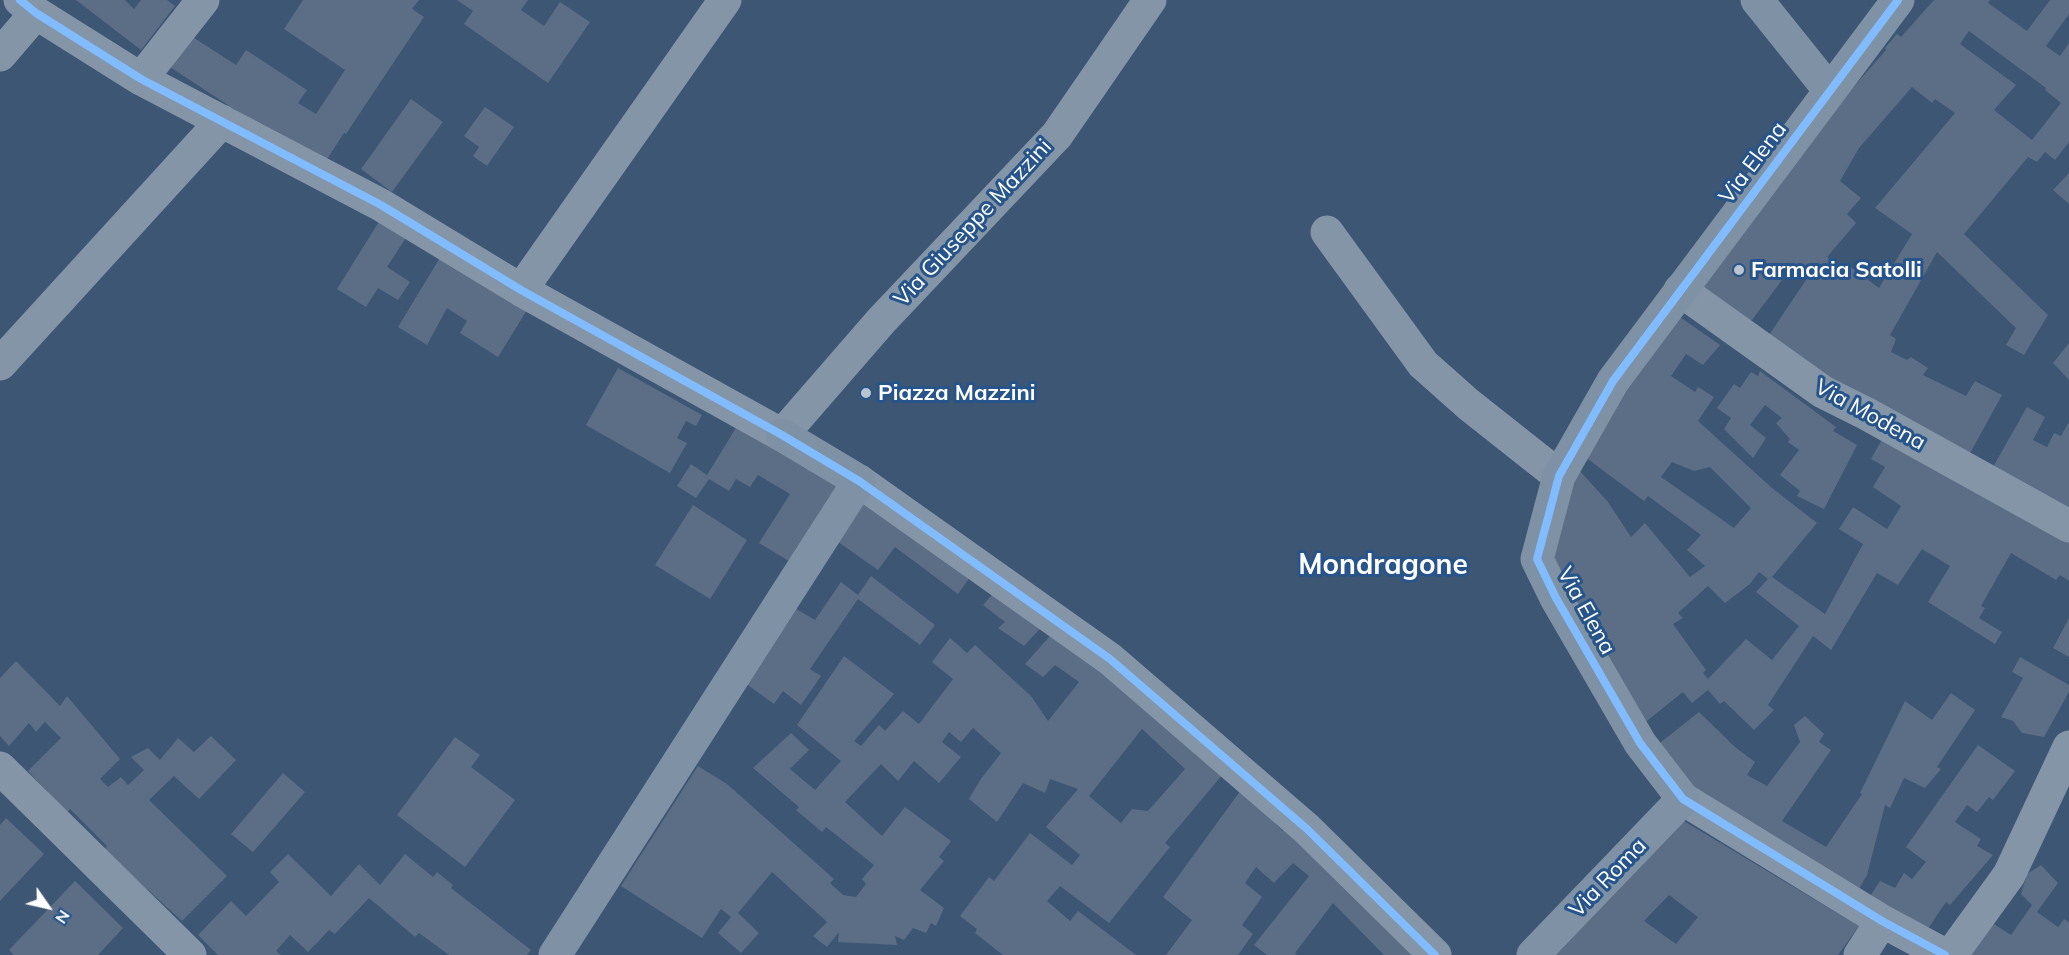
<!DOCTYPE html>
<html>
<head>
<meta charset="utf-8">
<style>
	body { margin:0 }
	#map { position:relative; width:2069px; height:955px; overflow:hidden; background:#3d5674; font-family:Mulish,sans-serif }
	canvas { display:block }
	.north { position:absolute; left:18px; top:877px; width:60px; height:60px; -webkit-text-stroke:4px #27548a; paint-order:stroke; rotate:124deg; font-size:16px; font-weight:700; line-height:24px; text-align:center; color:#fff }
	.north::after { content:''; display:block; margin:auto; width:21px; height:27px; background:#fff; clip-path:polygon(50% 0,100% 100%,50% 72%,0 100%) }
</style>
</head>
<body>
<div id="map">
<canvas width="2069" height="955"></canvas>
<div class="north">N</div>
</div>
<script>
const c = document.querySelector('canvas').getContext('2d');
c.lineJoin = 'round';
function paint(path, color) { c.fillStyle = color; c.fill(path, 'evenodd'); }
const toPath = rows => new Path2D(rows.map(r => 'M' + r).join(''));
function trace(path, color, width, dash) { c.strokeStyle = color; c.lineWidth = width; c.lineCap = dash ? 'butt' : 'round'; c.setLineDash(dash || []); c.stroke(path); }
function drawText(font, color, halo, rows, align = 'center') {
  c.font = font + ' Mulish,sans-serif'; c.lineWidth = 6; c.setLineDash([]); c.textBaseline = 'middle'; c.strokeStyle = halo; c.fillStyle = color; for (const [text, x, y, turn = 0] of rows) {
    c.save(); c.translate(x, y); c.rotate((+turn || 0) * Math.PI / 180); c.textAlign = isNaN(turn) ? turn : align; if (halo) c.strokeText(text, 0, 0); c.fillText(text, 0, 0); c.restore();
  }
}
const building = toPath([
	[76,0,125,0,134,9,141,0,167,0,175,6,141,50],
	[303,0,419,0,412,9,424,17,346,134,344,133,322,167,164,63,185,32,236,65,246,50,307,90,298,103,316,114,345,70,284,29],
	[457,0,528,0,521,10,544,26,560,2,590,22,548,83,464,24,473,11],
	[1934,0,1990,0,1988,3,2027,31,2050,0,2069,0,2069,14,2046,46,2060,56,2069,43,2069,142,2055,160,2045,152,2037,162,2028,157,1964,234,2048,315,2024,355,2006,345,2016,328,1937,252,1890,335,1896,339,1891,352,1907,360,1911,357,1928,368,1923,375,1966,396,1975,381,2002,395,1969,455,1763,344,1808,277,1794,264,1746,328,1694,289,1821,124,1886,50,1885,48,1897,34,1901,37],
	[1969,31,2046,88,2045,90,2061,103,2032,140,1994,110,2016,85,1960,44],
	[1912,87,1932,103,1935,99,1955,113,1875,208,1912,234,1879,288,1848,265,1845,270,1827,257,1856,223,1847,214,1861,198,1840,181,1859,148],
	[411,99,443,122,392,192,361,169],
	[485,107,514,127,487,166,473,156,479,147,464,136],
	[2069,173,2069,204,2053,190],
	[380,220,407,236,387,267,410,282,398,300,378,288,366,307,337,289],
	[441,256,527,310,498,357,460,333,467,321,447,308,427,345,398,327],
	[1677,315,1720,345,1703,365,1686,354,1671,376,1695,392,1698,387,1714,397,1698,421,1772,488,1817,523,1772,577,1825,614,1863,544,1839,529,1853,507,1887,529,1901,506,1873,487,1885,467,1871,459,1884,436,2069,540,2069,581,2060,575,2056,580,2011,553,1981,606,1985,608,1979,618,2002,632,1995,644,1928,602,1950,566,1922,549,1898,585,1877,573,1831,650,1813,636,1768,705,1774,710,1754,730,1724,701,1720,704,1708,690,1692,703,1683,692,1638,728,1548,547,1579,470,1608,502,1631,537,1645,523,1690,577,1705,566,1687,550,1701,535,1648,496,1644,501,1581,454],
	[1672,462,1694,471,1710,467,1751,508,1734,528,1661,477],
	[1759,572,1768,579,1756,592,1799,626,1772,660,1746,639,1708,679,1703,673,1706,670,1673,624,1683,618,1678,613,1708,586,1725,603,1750,584],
	[2069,343,2069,380,2053,363],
	[618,368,702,415,696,426,686,421,677,438,687,443,670,473,586,425],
	[1760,371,1836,427,1833,431,1857,445,1824,509,1797,496,1800,491,1780,475,1799,450,1788,442,1790,439,1776,423,1782,418,1765,405,1750,425,1766,438,1753,458,1724,429,1731,418,1717,408,1734,384,1740,388,1751,372,1758,376],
	[2027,407,2045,417,2033,440,2047,447,2054,433,2061,436,2069,422,2069,515,1993,467],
	[739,423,840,485,792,563,759,543,790,494,758,475,750,487,736,479,729,491,709,479,696,498,677,486,691,464,707,475],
	[863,494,975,570,958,594,895,547,878,570,834,539],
	[693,505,747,540,710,599,655,565],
	[871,576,935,625,920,645,858,599,810,669,821,676,801,705,783,691,774,704,745,683,791,606,815,620,841,582,858,595],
	[998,588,1046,622,1024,646,998,628,1005,622,983,605],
	[2069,618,2069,657,2053,648],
	[1057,628,1224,773,1165,843,1170,847,1109,923,1060,886,1047,901,1070,921,1078,911,1136,955,1003,955,975,933,977,929,960,916,989,877,994,881,1030,833,1072,865,1080,855,1046,827,1078,789,1050,779,1045,793,1023,783,997,822,969,799,980,780,1001,753,973,728,961,742,949,732,942,742,961,757,939,783,914,761,898,781,881,764,845,802,882,836,905,807,951,841,939,857,944,861,920,890,944,908,936,926,931,923,926,933,913,928,904,940,895,936,897,945,838,942,839,932,827,947,813,936,827,922,772,872,738,913,759,933,741,953,718,933,731,917,721,909,702,938,621,886,698,766,727,784,834,879,830,883,843,895,856,897,866,884,862,879,874,865,826,827,822,832,796,810,799,807,753,768,791,733,809,750,790,769,815,790,841,761,797,725,844,656,894,694,854,741,861,746,879,725,885,731,903,711,919,724,953,679,932,662,950,638,967,653,975,645,1031,696,1048,721,1079,682,1055,665,1043,677,1025,664],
	[1142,729,1185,769,1148,811,1132,809,1121,823,1089,796],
	[2020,657,2069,685,2069,692,2044,737,2022,733,2013,721,2001,717,2023,678,2012,672],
	[16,661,60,706,67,696,120,759,100,779,108,787,121,777,128,785,144,770,131,757,148,748,160,760,178,738,194,752,211,736,236,760,199,799,174,776,149,800,227,876,182,921,104,850,107,846,70,809,67,813,28,771,61,738,45,722,36,732,29,723,9,746,0,736,0,678],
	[1951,693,1975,710,1937,767,1941,769,1925,788,1904,778,1890,808,1885,805,1867,875,1857,892,1691,793,1656,746,1699,712,1735,747,1755,762,1747,775,1767,786,1800,742,1794,725,1805,716,1824,734,1819,742,1831,750,1782,821,1826,847,1862,794,1860,793,1905,701,1932,720],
	[455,737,480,755,471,767,515,800,465,867,397,815],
	[1978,745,2015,771,1993,800,1989,797,1977,812,1967,805,1955,822,1981,839,1977,846,1993,855,1950,905,1946,902,1925,933,1867,901,1880,881,1895,888,1904,873,1912,879,1926,862,1906,847],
	[283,773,305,792,253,852,231,834],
	[1241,790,1283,831,1290,822,1423,955,1384,955,1333,903,1295,953,1297,955,1267,955,1254,945,1309,876,1293,863,1274,883,1256,867,1245,883,1262,897,1242,925,1253,934,1238,955,1166,955,1192,920,1163,897],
	[6,818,44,854,0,901,0,825],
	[1682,820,1859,926,1838,955,1553,955],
	[1669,895,1698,917,1676,944,1644,921],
	[288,854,331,896,359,864,380,885,405,854,433,877,437,872,453,885,451,888,531,950,527,955,449,955,419,933,415,937,369,898,335,934,329,930,308,952,290,935,276,951,281,955,218,955,198,935,231,901,246,916,279,882,270,872],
	[2041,865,2058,883,2037,912,2058,927,2064,919,2069,922,2069,955,1970,955,1992,923,2011,935,2032,905,2021,894,2027,874],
	[75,881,123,928,98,955,14,955,9,950]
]);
const street = toPath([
	[20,0,36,13,141,79,381,205,521,290,782,435,881,321,1057,135,1150,0],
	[0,55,36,13],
	[141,79,203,0],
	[1327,232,1423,364,1468,404,1559,476],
	[521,290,725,0],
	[1680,290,1823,392,1867,414,2069,526],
	[0,364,222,121],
	[859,481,1110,659,1307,829,1435,955],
	[0,768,190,955],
	[1683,799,1882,921,1945,955],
	[1860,955,1882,921],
	[1951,955,2009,875,2069,747]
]);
const secondary = toPath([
	[1757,0,1830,91],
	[555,955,859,481,782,435],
	[1533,955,1683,799,1640,743,1556,598,1537,559,1559,476,1613,381,1898,0]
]);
const cycleway = toPath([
	[20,0,36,13,141,79,381,205,521,290,782,435,859,481,1110,659,1307,829,1435,955],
	[1898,0,1613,381,1559,476,1537,559,1556,598,1640,743,1683,799,1882,921,1945,955]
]);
const markers = [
	[1739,270,6,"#bbc4ce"],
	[866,393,6,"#bbc4ce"]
];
const streetNames = [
	["Via Elena",1753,163,-53],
	["Via Giuseppe Mazzini",973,223,-47],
	["Via Modena",1870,415,29],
	["Via Elena",1586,611,61],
	["Via Roma",1608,878,-46]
];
const poiNames = [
	["Farmacia Satolli",1751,270],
	["Piazza Mazzini",878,393]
];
const districtNames = [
	["Mondragone",1383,566]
];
paint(building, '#5b6e85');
trace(street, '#8495a8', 33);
trace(secondary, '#7f91a4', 33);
trace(cycleway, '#80bcff', 8);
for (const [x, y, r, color] of markers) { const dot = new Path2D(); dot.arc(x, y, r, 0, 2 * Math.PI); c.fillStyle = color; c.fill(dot); trace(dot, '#27548a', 2); }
drawText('22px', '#fff', '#27548a', streetNames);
drawText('bold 22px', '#fff', '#27548a', poiNames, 'left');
drawText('bold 28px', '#fff', '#27548a', districtNames);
</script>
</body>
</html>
